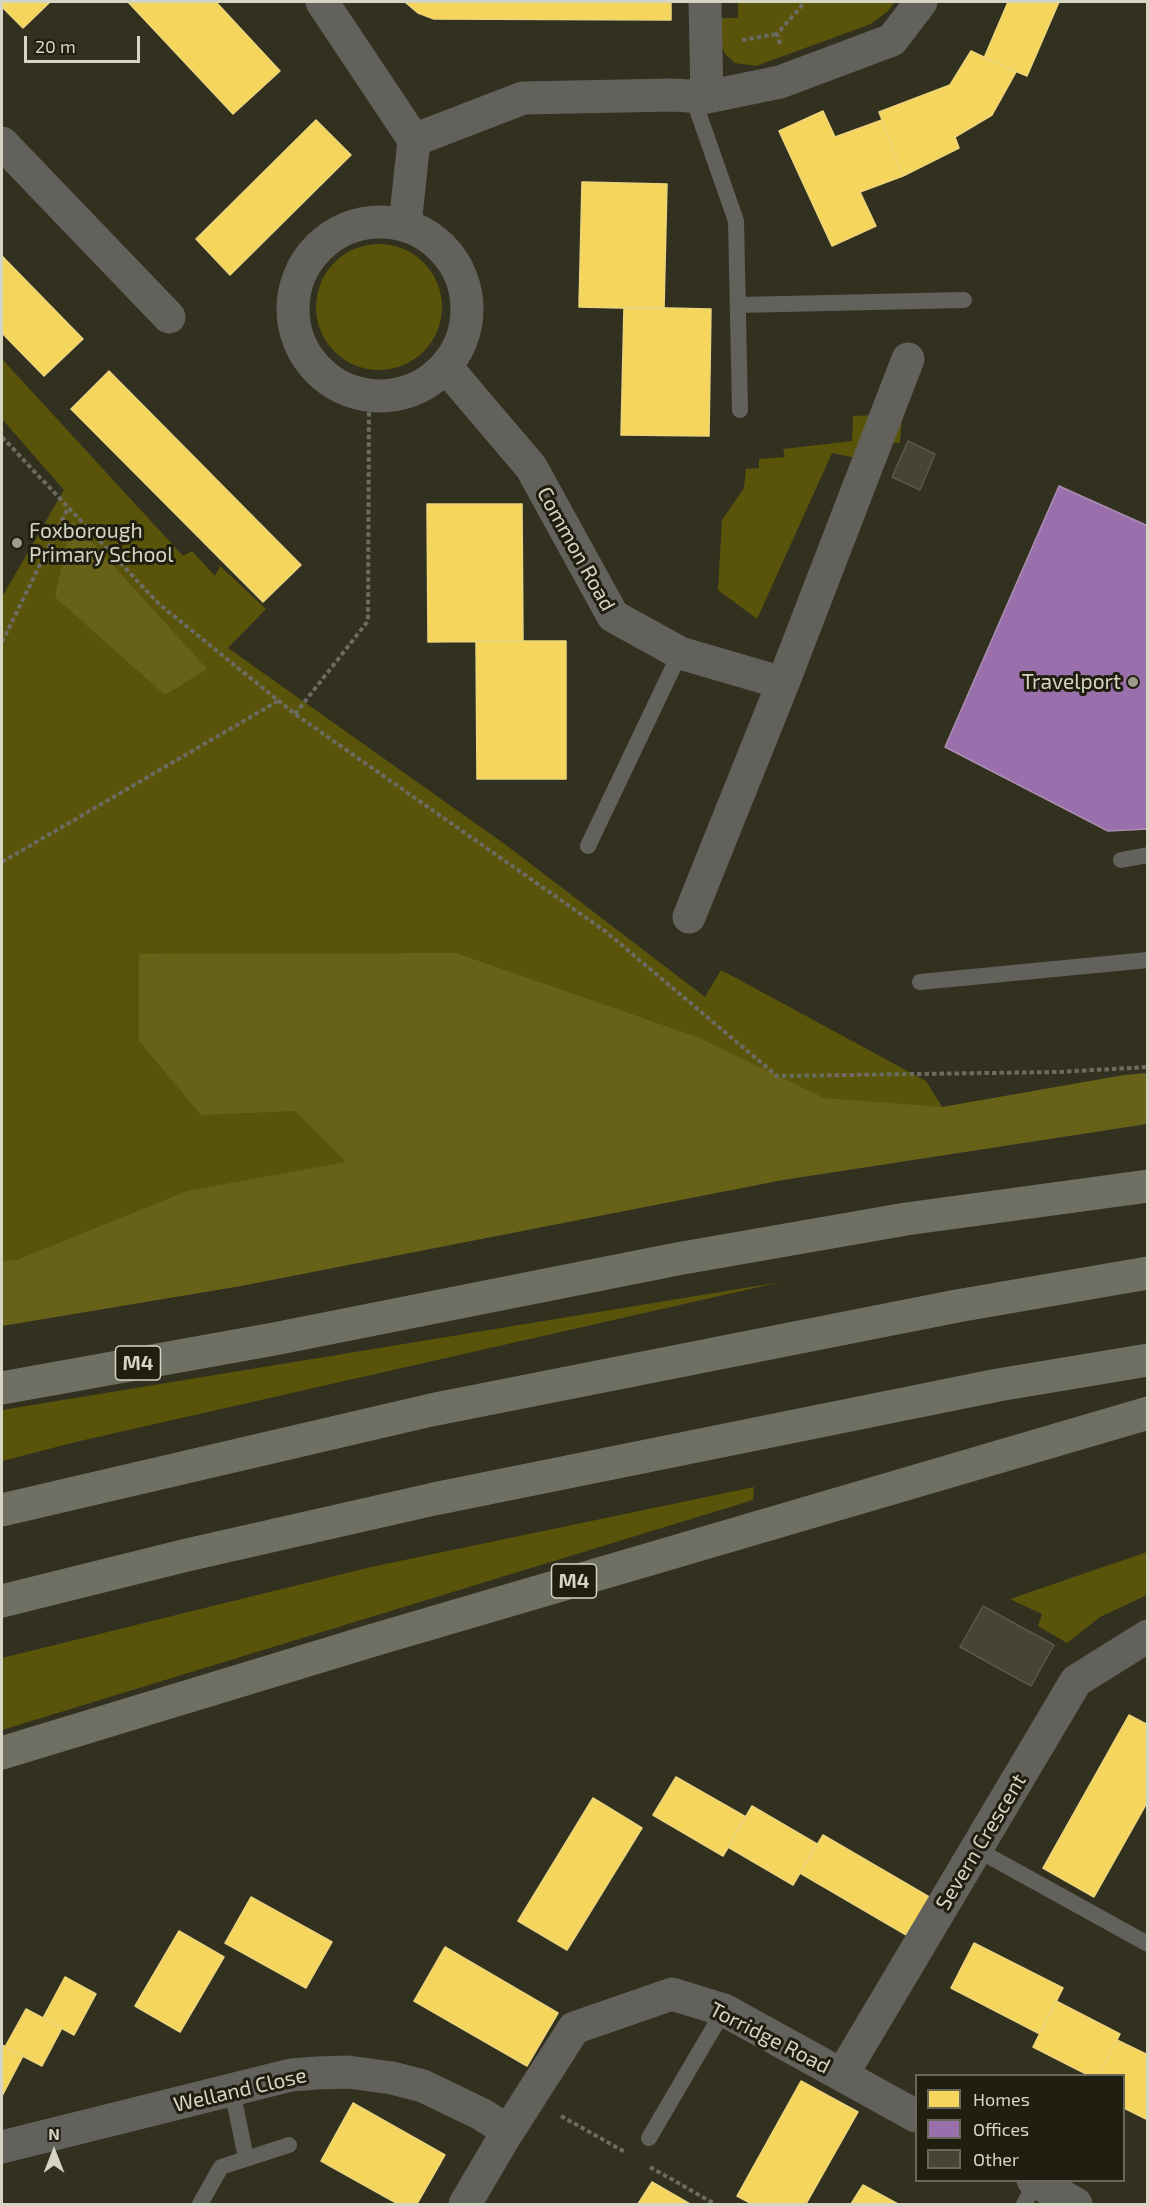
<!DOCTYPE html>
<html>
<head>
<meta charset="utf-8">
<style>
	body { margin:0 }
	#map { position:relative; width:1149px; height:2206px; overflow:hidden; background:#323120; font-family:"Exo 2",sans-serif }
	canvas { display:block }
	.frame { position:absolute; inset:0; border:3px solid #d6d5c3; pointer-events:none }
	.legend { position:absolute; left:915px; top:2074px; width:210px; height:108px; box-sizing:border-box; background:#1f1e10; border:2px solid #686758; margin:0; padding:8px 10px; list-style:none; font-size:18px; color:#d6d5c3 }
	.legend li { display:flex; align-items:center; gap:12px; height:30px }
	.legend b { width:30px; border:2px solid #686758 }
	.north { position:absolute; left:24px; top:2122px; width:60px; height:60px; -webkit-text-stroke:4px #1f1e10; paint-order:stroke; rotate:0deg; font-size:16px; font-weight:700; line-height:24px; text-align:center; color:#d6d5c3 }
	.north::after { content:''; display:block; margin:auto; width:21px; height:27px; background:#d6d5c3; clip-path:polygon(50% 0,100% 100%,50% 72%,0 100%) }
	.scale { position:absolute; left:24px; top:36px; width:116px; height:27px; box-sizing:border-box; border:3px solid #d6d5c3; border-top:0; padding-left:8px; font-size:18px; line-height:21px; white-space:nowrap; color:#d6d5c3; -webkit-text-stroke:4px #1f1e10; paint-order:stroke }
</style>
</head>
<body>
<div id="map">
<canvas width="1149" height="2206"></canvas>
<div class="frame"></div>
<ul class="legend">
<li><b style="height:16px;background:#f6d55c"></b>Homes</li>
<li><b style="height:16px;background:#9970ab"></b>Offices</li>
<li><b style="height:16px;background:#464533"></b>Other</li>
</ul>
<div class="north">N</div>
<div class="scale">20 m</div>
</div>
<script>
const c = document.querySelector('canvas').getContext('2d');
c.lineJoin = 'round';
function paint(path, color) { c.fillStyle = color; c.fill(path, 'evenodd'); }
const toPath = rows => new Path2D(rows.map(r => 'M' + r).join(''));
function trace(path, color, width, dash) { c.strokeStyle = color; c.lineWidth = width; c.lineCap = dash ? 'butt' : 'round'; c.setLineDash(dash || []); c.stroke(path); }
function drawText(font, color, halo, rows, align = 'center') {
  c.font = font + ' "Exo 2",sans-serif'; c.lineWidth = 6; c.setLineDash([]); c.textBaseline = 'middle'; c.strokeStyle = halo; c.fillStyle = color; for (const [text, x, y, turn = 0] of rows) {
    c.save(); c.translate(x, y); c.rotate((+turn || 0) * Math.PI / 180); c.textAlign = isNaN(turn) ? turn : align; if (halo) c.strokeText(text, 0, 0); c.fillText(text, 0, 0); c.restore();
  }
}
const green = toPath([
	[738,2,895,2,888,11,871,24,756,66,735,63,725,54,718,37,719,18,738,18],
	'316 307a63 63 0 1 1 126 0a63 63 0 1 1-126 0Z',
	[2,359,183,556,192,551,215,576,220,566,266,609,228,648,506,845,705,997,721,970,926,1081,942,1107,2,1289,2,597,64,490,2,419],
	[902,414,900,443,870,442,862,459,832,453,757,619,718,590,722,520,744,488,746,469,759,468,759,459,785,457,783,449,852,441,853,416],
	[781,1282,80,1441,2,1461,2,1410],
	[754,1487,753,1500,2,1730,2,1658,371,1567],
	[1147,1552,1147,1595,1100,1617,1067,1643,1038,1626,1042,1614,1010,1599]
]);
const forest = toPath([
	[72,520,207,669,165,695,55,597],
	[456,953,697,1037,824,1098,942,1107,1124,1075,1147,1073,1147,1124,783,1180,241,1286,2,1326,2,1261,17,1260,187,1191,346,1162,295,1111,201,1115,139,1041,139,954]
]);
const homes = toPath([
	[2,2,50,2,23,28,2,7,2,2],
	[128,2,216,2,280,71,233,114,128,2],
	[405,2,671,2,671,20,434,19,418,13,405,2],
	[1008,2,1059,2,1027,76,984,58,1008,2],
	[971,51,1016,72,992,115,955,137,959,148,903,176,879,112,950,85,971,51],
	[823,111,835,137,882,120,903,176,860,192,876,226,832,246,779,131,823,111],
	[316,120,351,155,230,275,196,239,316,120],
	[582,182,667,184,664,309,579,307,582,182],
	[2,256,83,339,44,376,2,333,2,256],
	[624,307,711,309,709,436,621,435,624,307],
	[109,371,301,565,263,602,71,409,109,371],
	[427,504,522,504,523,641,428,642,427,504],
	[476,641,566,641,566,779,477,779,476,641],
	[1129,1715,1148,1725,1148,1801,1094,1897,1043,1868,1129,1715],
	[676,1777,746,1817,723,1856,653,1815,676,1777],
	[593,1798,642,1828,567,1950,518,1921,593,1798],
	[752,1806,817,1844,793,1885,728,1847,752,1806],
	[823,1835,931,1898,908,1936,800,1873,823,1835],
	[251,1897,332,1942,306,1988,225,1943,251,1897],
	[179,1931,224,1957,180,2032,135,2006,179,1931],
	[974,1943,1063,1988,1040,2034,951,1988,974,1943],
	[445,1947,558,2013,527,2066,414,2001,445,1947],
	[65,1977,96,1994,74,2035,43,2018,65,1977],
	[1056,2001,1120,2034,1099,2076,1090,2076,1033,2047,1056,2001],
	[26,2009,62,2028,42,2066,5,2047,26,2009],
	[1117,2040,1148,2055,1148,2120,1124,2108,1124,2076,1099,2076,1117,2040],
	[2,2045,23,2056,2,2096,2,2045],
	[801,2081,858,2112,806,2204,752,2204,737,2196,801,2081],
	[353,2103,445,2155,417,2204,398,2204,321,2161,353,2103],
	[652,2182,690,2204,638,2204,652,2182],
	[863,2185,898,2204,851,2204,863,2185]
]);
const offices = toPath([
	[1059,486,1148,526,1148,829,1108,831,945,747,1059,486]
]);
const building = toPath([
	[908,441,935,454,920,490,892,477,908,441],
	[983,1606,1054,1645,1031,1686,960,1647,983,1606]
]);
const path = toPath([
	[742,40,777,34],
	[780,44,777,34,805,2],
	[2,437,159,604,295,714,605,931,777,1076,1058,1072,1148,1067],
	[2,642,68,508],
	[295,714,368,621,369,396],
	[2,862,278,701],
	[561,2116,625,2152],
	[650,2167,715,2204]
]);
const service = toPath([
	[692,95,736,221,740,410],
	[738,305,964,300],
	[588,846,680,653],
	[1121,860,1148,855],
	[920,982,1148,960],
	[976,1849,1148,1944],
	[232,2090,246,2158],
	[649,2138,724,2010],
	[200,2204,221,2167,289,2145],
	[1024,2204,1036,2182]
]);
const minor = toPath([
	[322,2,414,140,405,225],
	[705,2,707,97],
	[414,140,523,98,672,95,707,97,780,82,892,40,921,2],
	[2,143,169,317],
	'293 309a87 87 0 1 1 174 0a87 87 0 1 1-174 0Z',
	[446,367,531,467,613,616,680,653,783,683,908,359],
	[689,917,783,683],
	[842,2075,1076,1681,1148,1636],
	[2,2147,291,2075,318,2073,348,2072,392,2078,423,2086,481,2114,508,2131],
	[1033,2180,1076,2204],
	[465,2204,505,2136,574,2028,672,1994,724,2010,916,2116]
]);
const motorway = toPath([
	[2,1388,274,1339,677,1259,906,1219,1148,1186],
	[2,1510,431,1410,957,1306,1148,1273],
	[2,1601,187,1555,434,1499,998,1385,1148,1360],
	[2,1753,377,1639,1148,1413]
]);
const markers = [
	[17,543,6,"#9d9c8a"],
	[1133,682,6,"#9d9c8a"]
];
const shields = [
	[138,1363,45],
	[574,1581,45]
];
const shieldNames = [
	["M4",138,1363],
	["M4",574,1581]
];
const poiNames = [
	["Foxborough",29,531],
	["Primary School",29,555],
	["Travelport",1121,682,"right"]
];
const streetNames = [
	["Common Road",576,549,61],
	["Severn Crescent",981,1842,-59],
	["Torridge Road",770,2038,27],
	["Welland Close",240,2090,-13]
];
paint(green, '#5a540a');
paint(forest, '#686219');
paint(homes, '#f6d55c');
trace(homes, '#ecd57b', 1.5);
paint(offices, '#9970ab');
trace(offices, '#ab8eb2', 1.5);
paint(building, '#464533');
trace(building, '#59584a', 1.5);
trace(path, '#6b6b62', 4, [4.5, 3]);
trace(service, '#62615b', 16);
trace(minor, '#62615b', 33);
trace(motorway, '#6f6f64', 33);
for (const [x, y, r, color] of markers) { const dot = new Path2D(); dot.arc(x, y, r, 0, 2 * Math.PI); c.fillStyle = color; c.fill(dot); trace(dot, '#1f1e10', 2); }
for (const [x, y, w] of shields) { const box = new Path2D(); box.roundRect(x - w / 2, y - 17, w, 34, 4.5); c.fillStyle = '#1f1e10'; c.fill(box); trace(box, '#d6d5c3', 1.5); }
drawText('bold 20px', '#d6d5c3', null, shieldNames);
drawText('21px', '#d6d5c3', '#1f1e10', poiNames, 'left');
drawText('21px', '#d6d5c3', '#1f1e10', streetNames);
</script>
</body>
</html>
